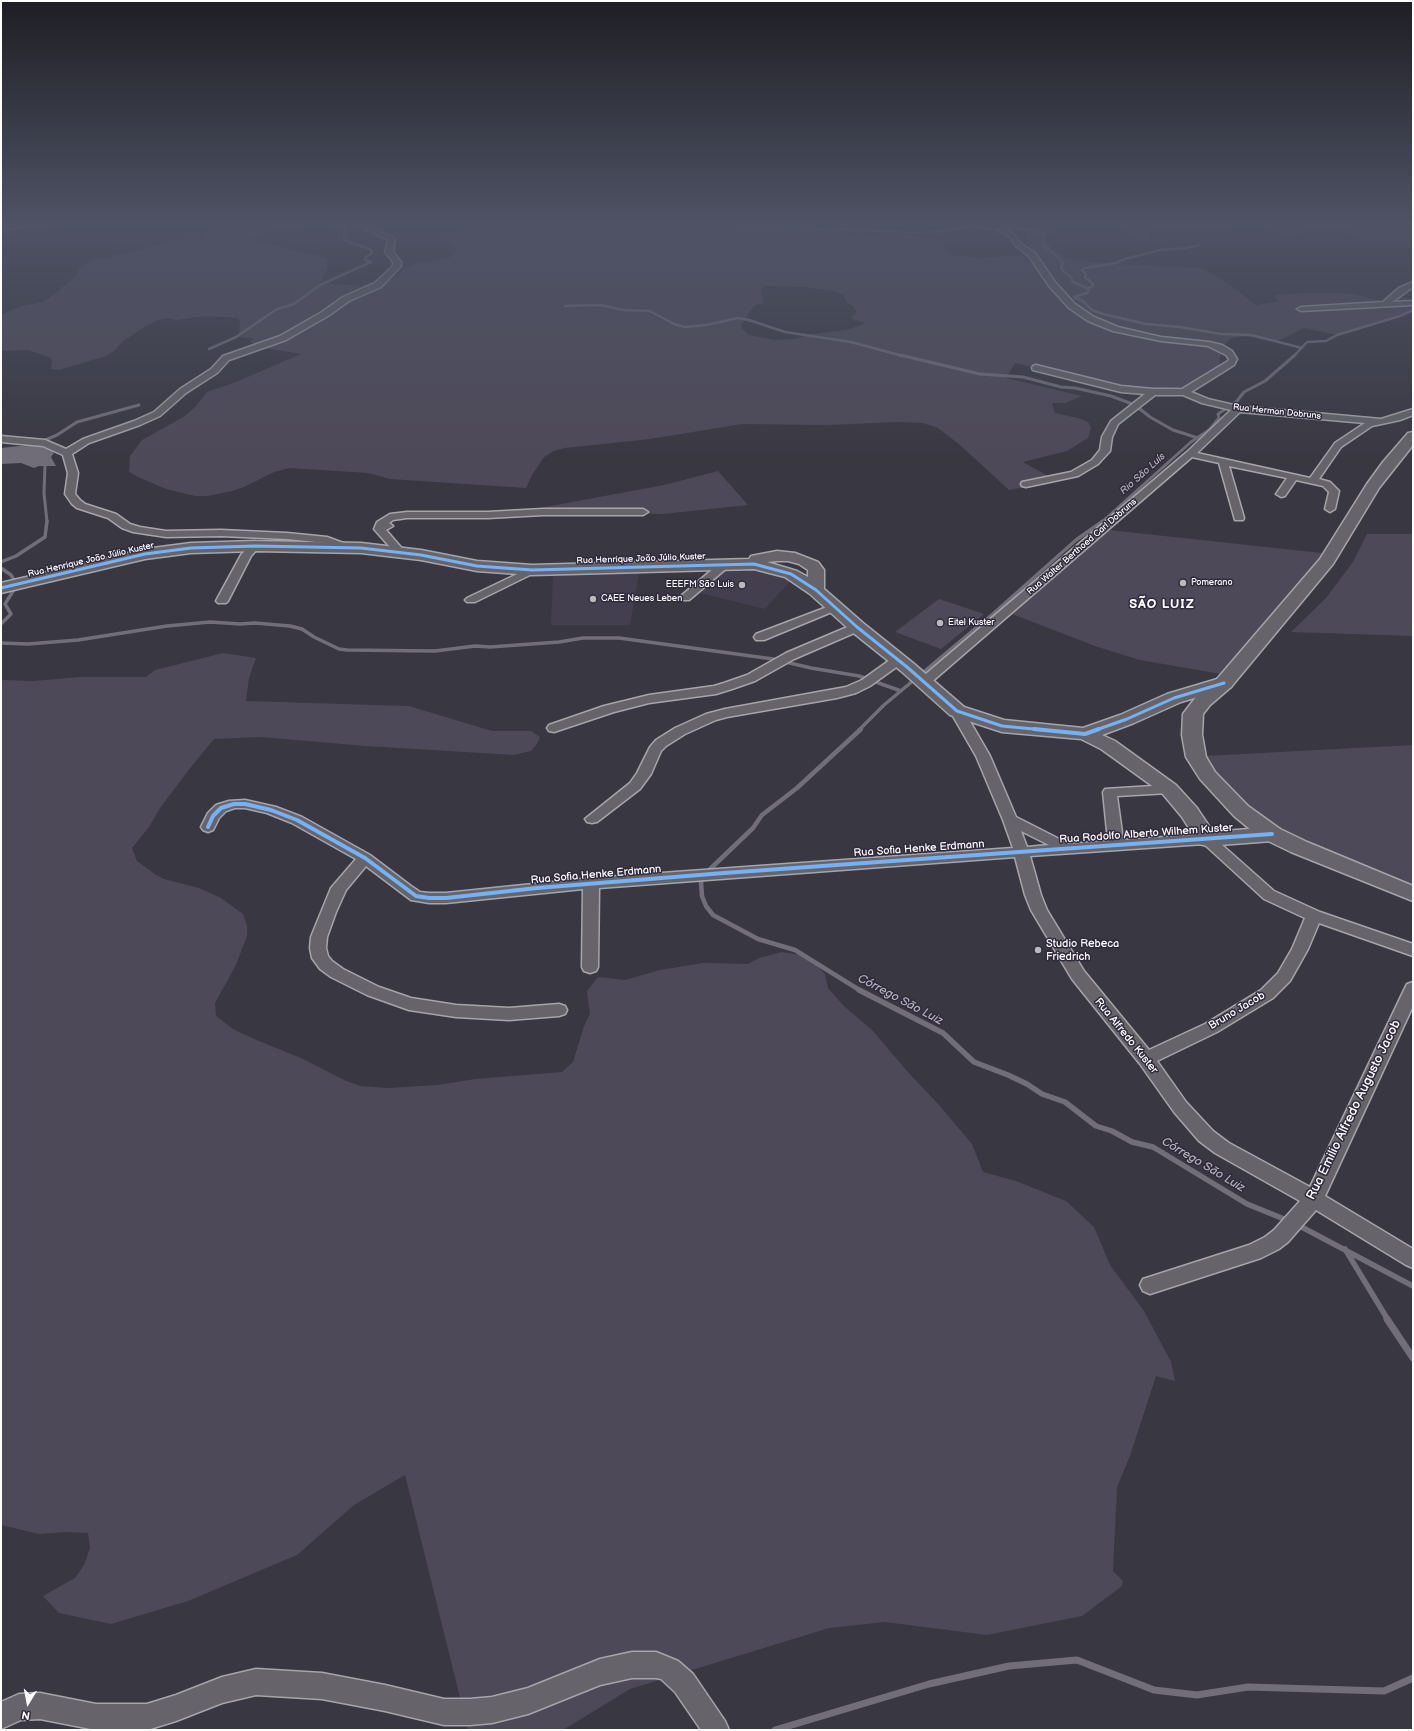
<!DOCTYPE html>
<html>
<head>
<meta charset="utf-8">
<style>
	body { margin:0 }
	#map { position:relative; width:1414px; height:1731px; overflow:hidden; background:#393741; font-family:"Balsamiq Sans",sans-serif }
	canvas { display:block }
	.frame { position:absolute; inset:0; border:2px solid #fff; pointer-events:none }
	.north { position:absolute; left:8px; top:1683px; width:40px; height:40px; -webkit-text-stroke:3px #2f2a3d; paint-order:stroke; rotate:190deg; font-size:11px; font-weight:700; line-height:16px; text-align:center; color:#fff }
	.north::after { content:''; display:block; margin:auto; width:14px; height:18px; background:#fff; clip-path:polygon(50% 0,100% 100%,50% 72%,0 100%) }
</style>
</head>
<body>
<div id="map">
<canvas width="1414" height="1731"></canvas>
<div class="frame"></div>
<div class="north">N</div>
</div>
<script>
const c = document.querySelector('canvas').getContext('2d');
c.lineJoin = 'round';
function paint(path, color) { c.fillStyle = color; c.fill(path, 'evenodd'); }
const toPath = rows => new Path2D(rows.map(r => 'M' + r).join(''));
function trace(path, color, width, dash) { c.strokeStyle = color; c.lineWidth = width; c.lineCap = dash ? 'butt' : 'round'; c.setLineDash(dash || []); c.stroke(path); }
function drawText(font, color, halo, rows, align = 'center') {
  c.font = font + ' "Balsamiq Sans",sans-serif'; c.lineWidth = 3; c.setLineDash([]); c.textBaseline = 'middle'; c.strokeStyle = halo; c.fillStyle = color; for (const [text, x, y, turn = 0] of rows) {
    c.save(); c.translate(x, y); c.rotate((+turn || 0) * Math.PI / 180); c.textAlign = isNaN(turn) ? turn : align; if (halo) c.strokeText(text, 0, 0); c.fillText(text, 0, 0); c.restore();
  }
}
const built = toPath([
	[721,563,792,579,765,609,692,591],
	[639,573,630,625,551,625,553,574]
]);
const green = toPath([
	[1,223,26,223,16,226,12,229,10,235,1,238],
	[217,223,295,223,302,227,261,233,251,240,327,258,327,269,320,283,363,286,368,283,390,280,397,276,404,269,414,264,446,259,452,256,456,252,456,248,448,243,445,239,451,234,469,223,799,223,832,230,857,238,901,235,932,238,944,242,946,251,950,255,982,258,1025,255,1028,241,1025,234,1026,228,1042,229,1053,231,1045,237,1045,241,1066,258,1109,264,1200,268,1206,270,1236,289,1256,305,1279,301,1275,298,1276,295,1303,293,1341,293,1354,294,1383,302,1396,295,1413,300,1413,311,1337,335,1304,328,1276,342,1246,336,1231,338,1221,348,1219,367,1194,386,1135,390,1015,363,1006,378,1082,396,1065,403,1052,403,1055,413,1078,418,1088,422,1091,428,1088,438,1067,451,1023,462,1057,481,1009,490,960,445,938,428,923,423,897,422,828,425,742,424,650,439,565,448,554,451,544,457,532,475,526,488,390,479,368,473,289,468,274,472,244,487,232,491,208,496,195,496,166,489,138,477,129,472,130,456,142,440,185,416,196,406,207,392,236,382,301,354,258,347,250,341,255,339,239,337,240,320,236,318,207,316,176,320,168,318,158,320,144,327,123,341,115,350,106,356,59,370,51,369,52,361,51,358,28,350,1,351,1,315,21,306,44,302,76,276,78,270,90,261,136,251,170,241,201,237],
	[764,286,804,287,834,291,843,294,847,303,853,306,857,312,853,316,852,319,866,323,847,330,813,334,794,339,775,340,749,335,742,329,741,324,755,305,762,304,764,301,761,291],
	[1121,223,1239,223,1216,230,1166,226,1149,232,1149,241,1140,241],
	[1271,223,1413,223,1413,238,1393,241,1367,241,1355,236,1347,229,1337,227,1314,229,1300,233,1281,233,1265,229],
	[718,471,748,505,663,514,529,510,664,485],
	[1109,530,1340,555,1293,611,1221,674,1140,660,1095,646,1012,614],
	[1367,534,1413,534,1413,636,1291,632,1326,598,1353,562],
	[939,599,984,614,941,649,895,632],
	[223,653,256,658,249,678,246,701,409,706,492,731,531,731,540,737,537,744,531,751,514,755,366,746,261,737,214,739,191,767,160,808,149,827,132,848,137,861,156,875,164,879,199,888,221,898,243,914,247,926,247,936,236,965,215,1003,216,1016,233,1029,254,1039,301,1058,344,1080,360,1086,389,1088,438,1085,475,1079,562,1072,573,1062,584,1026,590,1014,587,991,598,977,625,980,660,970,703,963,748,964,759,958,782,952,807,956,825,974,828,988,844,1006,872,1030,907,1071,939,1105,972,1144,983,1172,1016,1181,1066,1201,1094,1227,1110,1265,1144,1311,1171,1362,1175,1381,1156,1376,1130,1456,1117,1487,1113,1571,1123,1581,1122,1586,1082,1616,987,1635,885,1622,829,1628,630,1689,563,1730,468,1730,405,1475,354,1505,297,1555,188,1601,111,1624,59,1613,43,1596,75,1578,84,1565,90,1548,88,1533,67,1532,39,1534,1,1525,1,680,34,681,79,677,146,677,155,670],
	[1413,745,1413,894,1308,850,1237,806,1204,756]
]);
const water = toPath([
	[37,444,42,445,52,451,54,453,51,457,56,466,39,466,34,468,21,463,1,464,1,448]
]);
const streamFar5 = toPath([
	[1006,230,1025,229,1045,234,1043,245,1062,261,1063,264,1061,267,1064,272,1070,276,1073,282,1087,288,1092,287,1093,284,1085,277,1086,274,1082,270,1085,268,1116,263,1125,259,1160,250,1186,248,1199,245],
	[1,231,54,223],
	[738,231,805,229,921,232,944,231,970,226,999,230],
	[1087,288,1089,290,1087,293,1074,297,1083,301,1092,310,1103,314,1146,324,1180,327,1221,334,1251,335,1302,348],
	[565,306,601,305,623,310,650,311,674,324,685,327,706,325,738,318,749,320,785,332,851,342,903,356],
	[209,349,236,337,277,309,294,304,320,285,371,262,365,260,366,257,372,253,372,250,347,241,344,238,345,228,336,225,336,223],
	[1294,356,1307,342,1326,341,1337,335,1400,316,1413,310]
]);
const streamFar4 = toPath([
	[900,355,980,374,1023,377,1061,387,1075,388,1111,396,1135,405,1150,417,1173,430,1198,438],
	[43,441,57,435,77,422,139,405],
	[43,462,45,464,44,493,47,522],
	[1102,522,1191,442,1209,430,1219,418,1218,414,1237,401,1244,392,1265,381,1295,355]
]);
const streamFar3 = toPath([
	[1,562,16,556,45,537,47,521],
	[1,568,11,575,14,580],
	[1,624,11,614,5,604,15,588],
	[1,643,28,644,78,640,167,626,210,622,240,624,255,623,290,626,302,629,314,637,339,649,347,650,435,651,475,646,490,647,559,642,583,638,619,638,773,659,811,668,859,676,901,691],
	[859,730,884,705,994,613,1076,540,1103,521]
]);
const streamFar2 = toPath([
	[861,729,797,788,762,815,753,828,706,873,701,882,702,896,706,906,713,915,758,939,795,950,861,991]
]);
const streamFar1 = toPath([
	[859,990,943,1033,974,1062,1008,1075,1027,1084,1042,1094,1065,1102,1096,1126,1112,1131,1132,1142,1153,1147,1247,1204,1289,1221],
	[1296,1224,1413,1286],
	[1345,1249,1388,1320]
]);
const stream = toPath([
	[1387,1319,1413,1358],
	[775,1730,929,1684,1009,1666,1077,1660,1154,1690,1197,1695,1248,1687,1384,1691,1413,1678]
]);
const street = toPath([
	[359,223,365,223,395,239,393,252,401,262,401,266,381,287,349,301,328,316,286,340,229,360,217,373,186,393,160,416,140,425,89,443,72,454,78,473,75,494,80,500,85,504,116,514,130,524,140,527,166,531,221,530,287,533,327,537,346,544,347,546,346,548,338,548,326,543,287,539,221,536,166,537,133,532,122,528,108,518,77,508,72,504,65,494,68,473,63,455,43,446,1,442,1,436,45,440,66,449,83,439,134,421,154,412,180,389,211,369,223,356,280,336,322,312,343,297,375,283,393,266,393,262,385,252,388,240,361,227,359,223],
	[1008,223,1017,223,1006,230,1014,235,1021,244,1035,253,1055,282,1075,304,1094,317,1118,327,1161,337,1209,342,1222,345,1232,351,1237,359,1234,365,1191,392,1208,399,1238,406,1381,419,1413,409,1413,415,1400,420,1372,426,1341,447,1319,479,1330,482,1339,491,1335,509,1330,512,1325,509,1329,492,1323,486,1296,480,1285,496,1281,497,1276,494,1287,478,1229,466,1244,518,1243,520,1235,520,1219,463,1192,457,928,685,924,686,920,685,918,682,920,679,1187,452,1231,410,1202,403,1183,395,1155,395,1118,424,1112,437,1110,451,1098,464,1078,476,1026,487,1022,486,1021,484,1022,482,1071,472,1092,460,1100,450,1102,437,1111,421,1145,394,1121,392,1033,370,1032,368,1033,366,1036,365,1121,386,1153,389,1182,389,1228,361,1229,359,1226,355,1208,346,1161,341,1113,331,1088,321,1069,308,1049,286,1029,256,1016,246,1010,237,1000,232,999,231,1001,228,1008,223],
	[1240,412,1365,423,1335,443,1310,478,1197,453,1240,412],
	[1413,282,1413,287,1392,302,1413,301,1413,305,1301,311,1297,309,1301,307,1383,302,1399,288,1413,282],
	[543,509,643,509,648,512,643,515,543,515,488,518,407,518,393,520,389,523,393,526,386,530,405,552,400,555,396,554,374,529,377,522,390,514,407,512,488,512,543,509],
	[255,543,260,546,251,556,228,601,226,603,218,603,216,601,241,555,251,544,255,543],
	[724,562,730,565,728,567,689,600,681,600,679,598,681,596,720,563,724,562],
	[532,567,536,568,538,570,536,572,475,602,467,602,465,600,467,598,532,567],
	[835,604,839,605,841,607,839,609,764,640,756,640,754,637,756,634,835,604],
	[857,623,861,624,863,627,861,630,794,659,755,681,732,689,716,694,649,703,614,712,554,732,549,731,547,728,549,725,604,706,649,695,714,686,724,683,747,675,786,653,857,623],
	[898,656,902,657,904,660,902,663,870,686,856,693,837,698,727,717,716,720,685,734,666,746,661,751,651,774,640,789,597,822,592,823,587,822,585,819,630,783,637,773,650,747,656,740,675,728,706,714,725,709,846,687,862,680,894,657,898,656],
	[957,707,962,708,964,711,990,756,1016,817,1069,844,1108,841,1103,792,1105,789,1169,785,1174,786,1176,789,1174,792,1169,793,1117,796,1123,840,1207,834,1212,836,1274,891,1320,912,1413,944,1413,956,1319,923,1308,949,1290,981,1273,998,1217,1032,1157,1061,1186,1102,1213,1131,1229,1143,1310,1187,1405,988,1407,984,1413,982,1413,1006,1325,1196,1413,1249,1413,1268,1406,1265,1316,1210,1288,1242,1279,1249,1261,1258,1150,1294,1143,1291,1140,1285,1143,1279,1249,1245,1265,1237,1274,1230,1300,1201,1215,1153,1199,1141,1174,1112,1140,1064,1072,979,1031,910,1025,895,1015,857,599,888,598,967,596,971,590,973,584,971,582,967,583,889,446,903,429,903,411,900,366,866,346,890,336,912,327,937,326,948,328,956,332,961,343,969,379,987,411,998,456,1005,509,1008,559,1004,565,1006,567,1010,565,1014,559,1016,509,1020,456,1017,409,1010,367,995,331,977,320,969,312,958,310,948,311,937,331,888,356,859,292,823,267,813,245,808,235,808,226,811,219,818,213,830,208,832,203,830,201,827,208,813,216,805,229,801,245,800,276,807,302,817,370,855,411,886,420,892,429,893,446,893,591,878,1013,848,1003,820,976,756,950,711,952,708,957,707],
	[1021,831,1049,845,1027,847,1021,831],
	[1204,844,1264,899,1305,918,1292,949,1278,973,1261,990,1205,1024,1149,1050,1084,971,1047,910,1041,895,1030,856,1204,844],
	[632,1652,656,1652,678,1661,693,1674,725,1721,729,1730,701,1730,675,1692,661,1679,656,1678,632,1678,600,1685,528,1714,492,1723,470,1725,444,1725,385,1711,322,1699,256,1695,222,1703,176,1721,147,1730,96,1730,40,1719,21,1720,1,1729,1,1702,19,1694,40,1693,96,1704,147,1704,176,1695,222,1677,256,1669,322,1673,385,1685,444,1699,470,1699,492,1697,528,1688,600,1659,632,1652]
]);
const secondary = toPath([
	[255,541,361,543,421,550,477,561,532,565,749,559,751,556,777,551,795,553,818,562,824,570,824,589,863,623,913,663,964,707,1004,720,1083,728,1120,715,1167,694,1224,677,1231,679,1233,683,1231,687,1181,702,1134,723,1102,735,1115,741,1176,785,1197,808,1213,832,1272,827,1280,829,1283,834,1280,839,1272,841,1207,846,1199,844,1182,817,1162,793,1101,749,1081,739,1002,732,950,715,901,671,851,631,810,594,785,577,754,569,532,575,477,571,421,560,361,553,255,551,191,553,145,559,1,593,1,583,145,549,191,543,255,541],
	[777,561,788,561,799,564,808,570,808,577,797,571,767,562,777,561]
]);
const primary = toPath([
	[1413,432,1413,445,1379,488,1333,564,1231,687,1210,705,1203,714,1202,735,1206,757,1215,772,1248,806,1280,829,1307,842,1413,886,1413,901,1291,852,1264,839,1251,830,1234,816,1200,779,1186,757,1182,735,1183,714,1186,710,1196,697,1217,679,1320,559,1367,484,1383,462,1408,433,1413,432]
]);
const cyclewayFar1 = toPath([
	[1,588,145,554,191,548,255,546,361,548,421,555,477,566,532,570,754,564,791,574,816,590,857,627,907,667,957,711,1002,726,1044,730],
	[1096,730,1127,719,1174,698,1224,683]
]);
const cycleway = toPath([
	[1034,729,1085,734,1099,729],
	[208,827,213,816,221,808,234,804,245,804,271,810,297,820,365,858,416,896,429,898,446,898,537,888,724,873,1272,834]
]);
const markers = [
	[1183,583,4,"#bab9bc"],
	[742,585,4,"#bab9bc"],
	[593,599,4,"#bab9bc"],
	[940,623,4,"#bab9bc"],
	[1038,950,4,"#bab9bc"]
];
const farStreetnames = [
	["Rua Herman Dobruns",1277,412,6],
	["Rua Walter Berthoed Carl Dobruns",1082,547,-41],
	["Rua Henrique João Júlio Kuster",641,559,-2],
	["Rua Henrique João Júlio Kuster",91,560,-13]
];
const farPoinames = [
	["Pomerano",1191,583],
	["EEEFM São Luis",734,585,"right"],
	["CAEE Neues Leben",601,599],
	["Eitel Kuster",948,623]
];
const farWaternames = [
	["Rio São Luís",1143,474,-42]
];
const streetNames = [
	["Rua Rodolfo Alberto Wilhem Kuster",1146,834,-4],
	["Rua Sofia Henke Erdmann",919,849,-4],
	["Rua Sofia Henke Erdmann",596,875,-5],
	["Bruno Jacob",1237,1011,-31],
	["Rua Alfredo Kuster",1126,1036,51]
];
const poiNames = [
	["Studio Rebeca",1046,944],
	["Friedrich",1046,957]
];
const waterNames = [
	["Córrego São Luiz",900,1000,28],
	["Córrego São Luiz",1203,1165,31]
];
const farDistrictnames = [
	["SÃO LUIZ",1162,605]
];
const nearStreetnames = [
	["Rua Emilio Alfredo Augusto Jacob",1354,1110,-64]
];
paint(built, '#433f4f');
paint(green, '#4e4958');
paint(water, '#716e79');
trace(streamFar5, '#716e79', 2.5);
trace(streamFar4, '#716e79', 3);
trace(streamFar3, '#716e79', 3.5);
trace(streamFar2, '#716e79', 4.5);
trace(streamFar1, '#716e79', 5.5);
trace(stream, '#716e79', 7);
trace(street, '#a6a5aa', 3);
trace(secondary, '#a6a5aa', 3);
trace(primary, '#a6a5aa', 3);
paint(street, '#66646a');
paint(secondary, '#66646a');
paint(primary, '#66646a');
trace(cyclewayFar1, '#73b2f8', 3);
trace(cycleway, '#73b2f8', 4);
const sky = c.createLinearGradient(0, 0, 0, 466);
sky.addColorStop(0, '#1f1e24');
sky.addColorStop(0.48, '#4e5365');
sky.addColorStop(1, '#4e536500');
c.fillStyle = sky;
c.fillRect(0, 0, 1414, 466);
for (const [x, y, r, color] of markers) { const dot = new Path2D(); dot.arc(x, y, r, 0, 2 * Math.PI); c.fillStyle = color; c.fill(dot); trace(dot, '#2f2a3d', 1.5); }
drawText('9px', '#fff', '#2f2a3d', farStreetnames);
drawText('9px', '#fff', '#2f2a3d', farPoinames, 'left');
drawText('italic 10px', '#b4b2b9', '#2f2a3d', farWaternames);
drawText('11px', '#fff', '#2f2a3d', streetNames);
drawText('11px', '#fff', '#2f2a3d', poiNames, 'left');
drawText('italic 12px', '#b4b2b9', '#2f2a3d', waterNames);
c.letterSpacing = '1px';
drawText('bold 13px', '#fff', '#2f2a3d', farDistrictnames);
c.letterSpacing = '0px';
drawText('13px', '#fff', '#2f2a3d', nearStreetnames);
</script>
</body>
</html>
